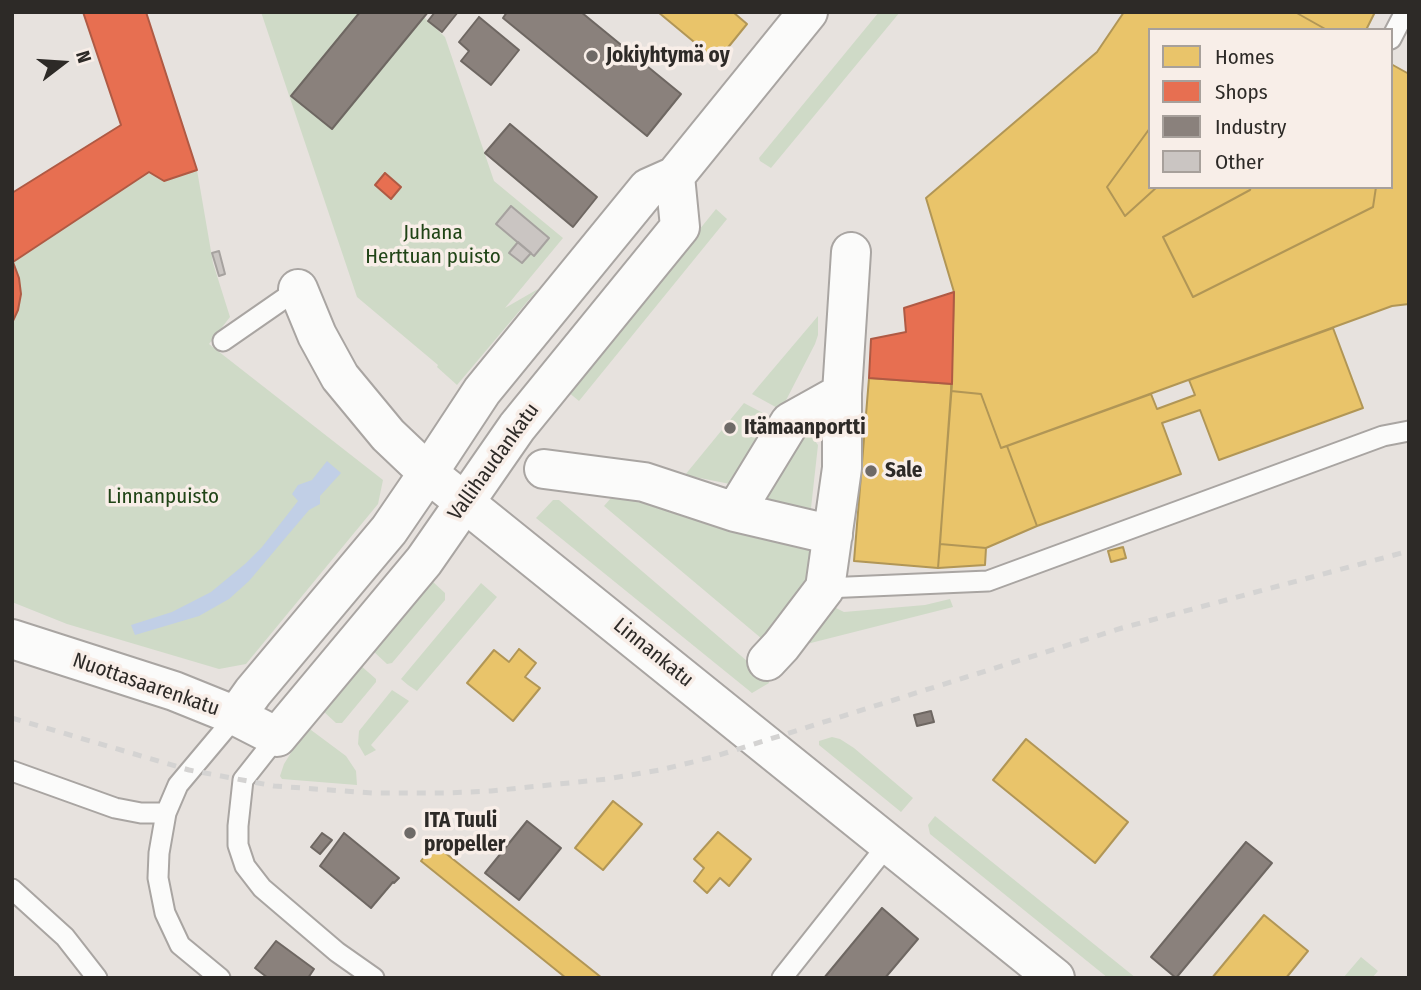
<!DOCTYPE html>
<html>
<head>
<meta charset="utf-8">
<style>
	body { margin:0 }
	#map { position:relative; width:1421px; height:990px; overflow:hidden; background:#e7e2de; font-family:"Fira Sans Condensed",sans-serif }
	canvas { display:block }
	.frame { position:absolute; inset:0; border:14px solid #2d2a27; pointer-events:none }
	.legend { position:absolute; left:1148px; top:28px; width:245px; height:161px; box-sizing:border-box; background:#f8eee8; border:2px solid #a7a09b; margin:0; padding:9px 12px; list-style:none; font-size:21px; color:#2d2a27 }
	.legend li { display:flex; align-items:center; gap:14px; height:35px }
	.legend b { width:35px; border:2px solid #a7a09b }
	.north { position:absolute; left:28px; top:28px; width:70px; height:70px; -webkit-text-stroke:5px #f8eee8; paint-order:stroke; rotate:73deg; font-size:19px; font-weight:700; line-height:28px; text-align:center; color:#2d2a27 }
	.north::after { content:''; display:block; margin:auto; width:24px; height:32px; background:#2d2a27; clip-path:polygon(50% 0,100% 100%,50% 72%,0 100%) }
</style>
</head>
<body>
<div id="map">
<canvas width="1421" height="990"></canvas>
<div class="frame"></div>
<ul class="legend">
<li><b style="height:19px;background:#e9c46a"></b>Homes</li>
<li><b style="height:19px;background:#e76f51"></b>Shops</li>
<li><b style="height:19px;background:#8a817c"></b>Industry</li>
<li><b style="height:19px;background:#cac5c2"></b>Other</li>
</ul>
<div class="north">N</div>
</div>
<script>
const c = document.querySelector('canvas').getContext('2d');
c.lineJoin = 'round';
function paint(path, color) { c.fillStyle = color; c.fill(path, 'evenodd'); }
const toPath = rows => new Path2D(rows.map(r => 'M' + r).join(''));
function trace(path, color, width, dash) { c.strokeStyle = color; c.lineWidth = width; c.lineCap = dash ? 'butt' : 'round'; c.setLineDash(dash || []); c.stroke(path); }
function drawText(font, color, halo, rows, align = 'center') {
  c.font = font + ' "Fira Sans Condensed",sans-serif'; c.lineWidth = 7; c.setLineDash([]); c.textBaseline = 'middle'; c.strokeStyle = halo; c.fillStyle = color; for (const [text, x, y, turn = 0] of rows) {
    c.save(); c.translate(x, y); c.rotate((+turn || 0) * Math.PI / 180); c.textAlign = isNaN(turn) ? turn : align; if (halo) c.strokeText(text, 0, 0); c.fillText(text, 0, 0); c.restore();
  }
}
const green = toPath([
	[261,12,428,12,424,17,445,37,494,181,563,238,505,308,538,289,457,385,437,367,438,365,357,297],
	[879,12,900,12,771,168,760,161,759,158],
	[197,170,213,263,230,317,209,344,383,480,378,504,246,664,219,669,67,624,12,602,12,323,18,310,21,294,19,278,13,262,149,172,164,181],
	[716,209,727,219,579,401,568,392],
	[818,316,818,335,815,344,781,410,752,394],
	[744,403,776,420,735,485,685,475],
	[806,437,812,437,818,445,811,508,806,514,766,508,761,483,797,440],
	[617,491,813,544,810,595,774,649,604,506],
	[553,500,559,500,768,679,769,683,752,693,536,518],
	[432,581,445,593,445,600,392,663,387,664,372,650],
	[481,583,497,597,417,691,408,685,401,679],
	[950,599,953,607,783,650,834,607,844,612,925,605],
	[360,665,376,679,376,682,342,723,336,723,322,710],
	[392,690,409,701,371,745,376,750,365,756,358,744,359,731],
	[307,727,346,756,356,771,357,785,282,779,280,776,284,764],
	[832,737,840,739,854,748,913,798,901,812,819,745,819,741],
	[935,816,1136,978,1108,978,930,834,928,825],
	[1361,957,1378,971,1372,978,1343,978]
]);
const water = toPath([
	[327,461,341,473,320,496,320,504,309,510,249,581,229,599,199,616,135,635,131,625,172,612,211,592,245,564,262,547,298,501,292,494,298,485,312,480]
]);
const homes = toPath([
	[658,12,733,12,747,24,717,61,658,12],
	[1124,12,1295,12,1327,30,1150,30,1150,128,1107,187,1125,216,1157,187,1251,187,1250,190,1163,237,1193,297,1373,207,1376,187,1391,187,1391,64,1409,74,1409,304,1392,306,1001,448,981,394,951,391,954,292,926,198,1097,52,1124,12],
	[1295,12,1375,12,1366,30,1327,30,1295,12],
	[1150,128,1150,187,1157,187,1125,216,1107,187,1150,128],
	[1251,187,1376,187,1373,207,1193,297,1163,237,1250,190,1251,187],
	[1333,328,1363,408,1219,460,1200,410,1162,423,1181,474,1037,526,1007,446,1151,394,1157,409,1195,395,1189,380,1333,328],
	[869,378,952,384,938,568,854,561,869,378],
	[951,391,981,394,1001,448,1007,446,1037,526,986,548,940,544,951,391],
	[940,544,986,548,985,565,938,568,940,544],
	[1123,547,1126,558,1111,562,1108,551,1123,547],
	[519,649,536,663,525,677,540,688,513,721,467,683,494,650,509,662,519,649],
	[1026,739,1128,822,1095,863,993,780,1026,739],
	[613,801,642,824,603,870,575,848,613,801],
	[718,832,751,859,729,886,720,878,707,893,694,881,704,868,694,859,718,832],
	[434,844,602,978,566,978,421,861,434,844],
	[1264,915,1308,951,1286,978,1212,978,1264,915]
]);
const shops = toPath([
	[83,12,146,12,197,170,164,181,149,172,13,262,19,278,21,294,18,310,12,323,12,193,121,125,83,12],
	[385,173,401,187,391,199,375,185,385,173],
	[954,292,952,384,869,378,871,339,906,332,904,308,954,292]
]);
const industry = toPath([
	[360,12,428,12,332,129,291,96,360,12],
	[435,12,458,12,442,32,428,21,435,12],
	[507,12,581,12,681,94,647,136,503,18,507,12],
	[479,17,519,50,491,85,461,61,469,51,459,42,479,17],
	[510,124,597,197,573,227,485,153,510,124],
	[931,711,934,722,917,726,914,715,931,711],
	[527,821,561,848,519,900,485,873,527,821],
	[322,833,332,840,320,854,311,847,322,833],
	[344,833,399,878,394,883,393,882,371,908,320,866,344,833],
	[1246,842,1272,863,1176,978,1151,957,1246,842],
	[882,908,918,939,885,978,824,978,882,908],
	[276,941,314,969,308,978,268,978,255,968,276,941]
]);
const building = toPath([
	[511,206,549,238,534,256,496,224,511,206],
	[518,242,531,253,522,263,509,253,518,242],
	[219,251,225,274,219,276,212,253,219,251]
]);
const lane = toPath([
	[1391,39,1405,12],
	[223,341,298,289],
	[825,588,988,581,1383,436,1409,431],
	[277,737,243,780,238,826,238,845,245,866,262,888,337,952,374,978],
	[12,771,115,808,141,813,166,813],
	[12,889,65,937,97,978],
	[220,978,180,945,165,913,158,878,159,853,166,813,178,785,236,716],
	[782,978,889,843]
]);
const street = toPath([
	[544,469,644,482,735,512,833,535],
	[735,512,790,422,842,393],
	[12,639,174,691,236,716,277,737,424,561,465,502],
	[767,661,781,646,825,588,842,468,842,393,851,252],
	[236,716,253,692,389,530,428,473,388,435,340,377,317,335,298,289]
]);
const secondary = toPath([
	[808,12,675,176,648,188,482,391,428,473,1055,978],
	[465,502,517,427,680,227,675,176]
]);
const rail = toPath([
	[12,718,189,770,274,786,372,793,447,793,491,791,607,779,660,770,713,757,1122,628,1409,551]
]);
const markers = [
	[592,56,7,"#6e6a67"],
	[730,428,7,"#6e6a67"],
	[871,471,7,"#6e6a67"],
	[410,833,7,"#6e6a67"]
];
const poiNames = [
	["Jokiyhtymä oy",606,56],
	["Itämaanportti",744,428],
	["Sale",885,471],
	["ITA Tuuli",424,821],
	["propeller",424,845]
];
const parkNames = [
	["Juhana",433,233],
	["Herttuan puisto",433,257],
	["Linnanpuisto",163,497]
];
const streetNames = [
	["Vallihaudankatu",494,462,-54],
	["Linnankatu",653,653,39],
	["Nuottasaarenkatu",146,685,19]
];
paint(green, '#cfdac7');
paint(water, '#c1cfe6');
paint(homes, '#e9c46a');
trace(homes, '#b19656', 2);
paint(shops, '#e76f51');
trace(shops, '#af5a44', 2);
paint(industry, '#8a817c');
trace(industry, '#6e6762', 2);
paint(building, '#cac5c2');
trace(building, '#a6a29f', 2);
trace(lane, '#a9a5a2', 23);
trace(street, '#a9a5a2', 42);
trace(secondary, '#a9a5a2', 42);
trace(lane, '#fbfbfa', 19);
trace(street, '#fbfbfa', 38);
trace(secondary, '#fbfbfa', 38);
trace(rail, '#d4d3d2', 5, [9, 9]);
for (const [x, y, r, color] of markers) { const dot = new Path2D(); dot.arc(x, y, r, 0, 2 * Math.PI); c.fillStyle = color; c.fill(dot); trace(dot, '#f8eee8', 2.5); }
drawText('bold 21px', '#2d2a27', '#f8eee8', poiNames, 'left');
drawText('21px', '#204416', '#f8eee8', parkNames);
drawText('21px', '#2d2a27', '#f8eee8', streetNames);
</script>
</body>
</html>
